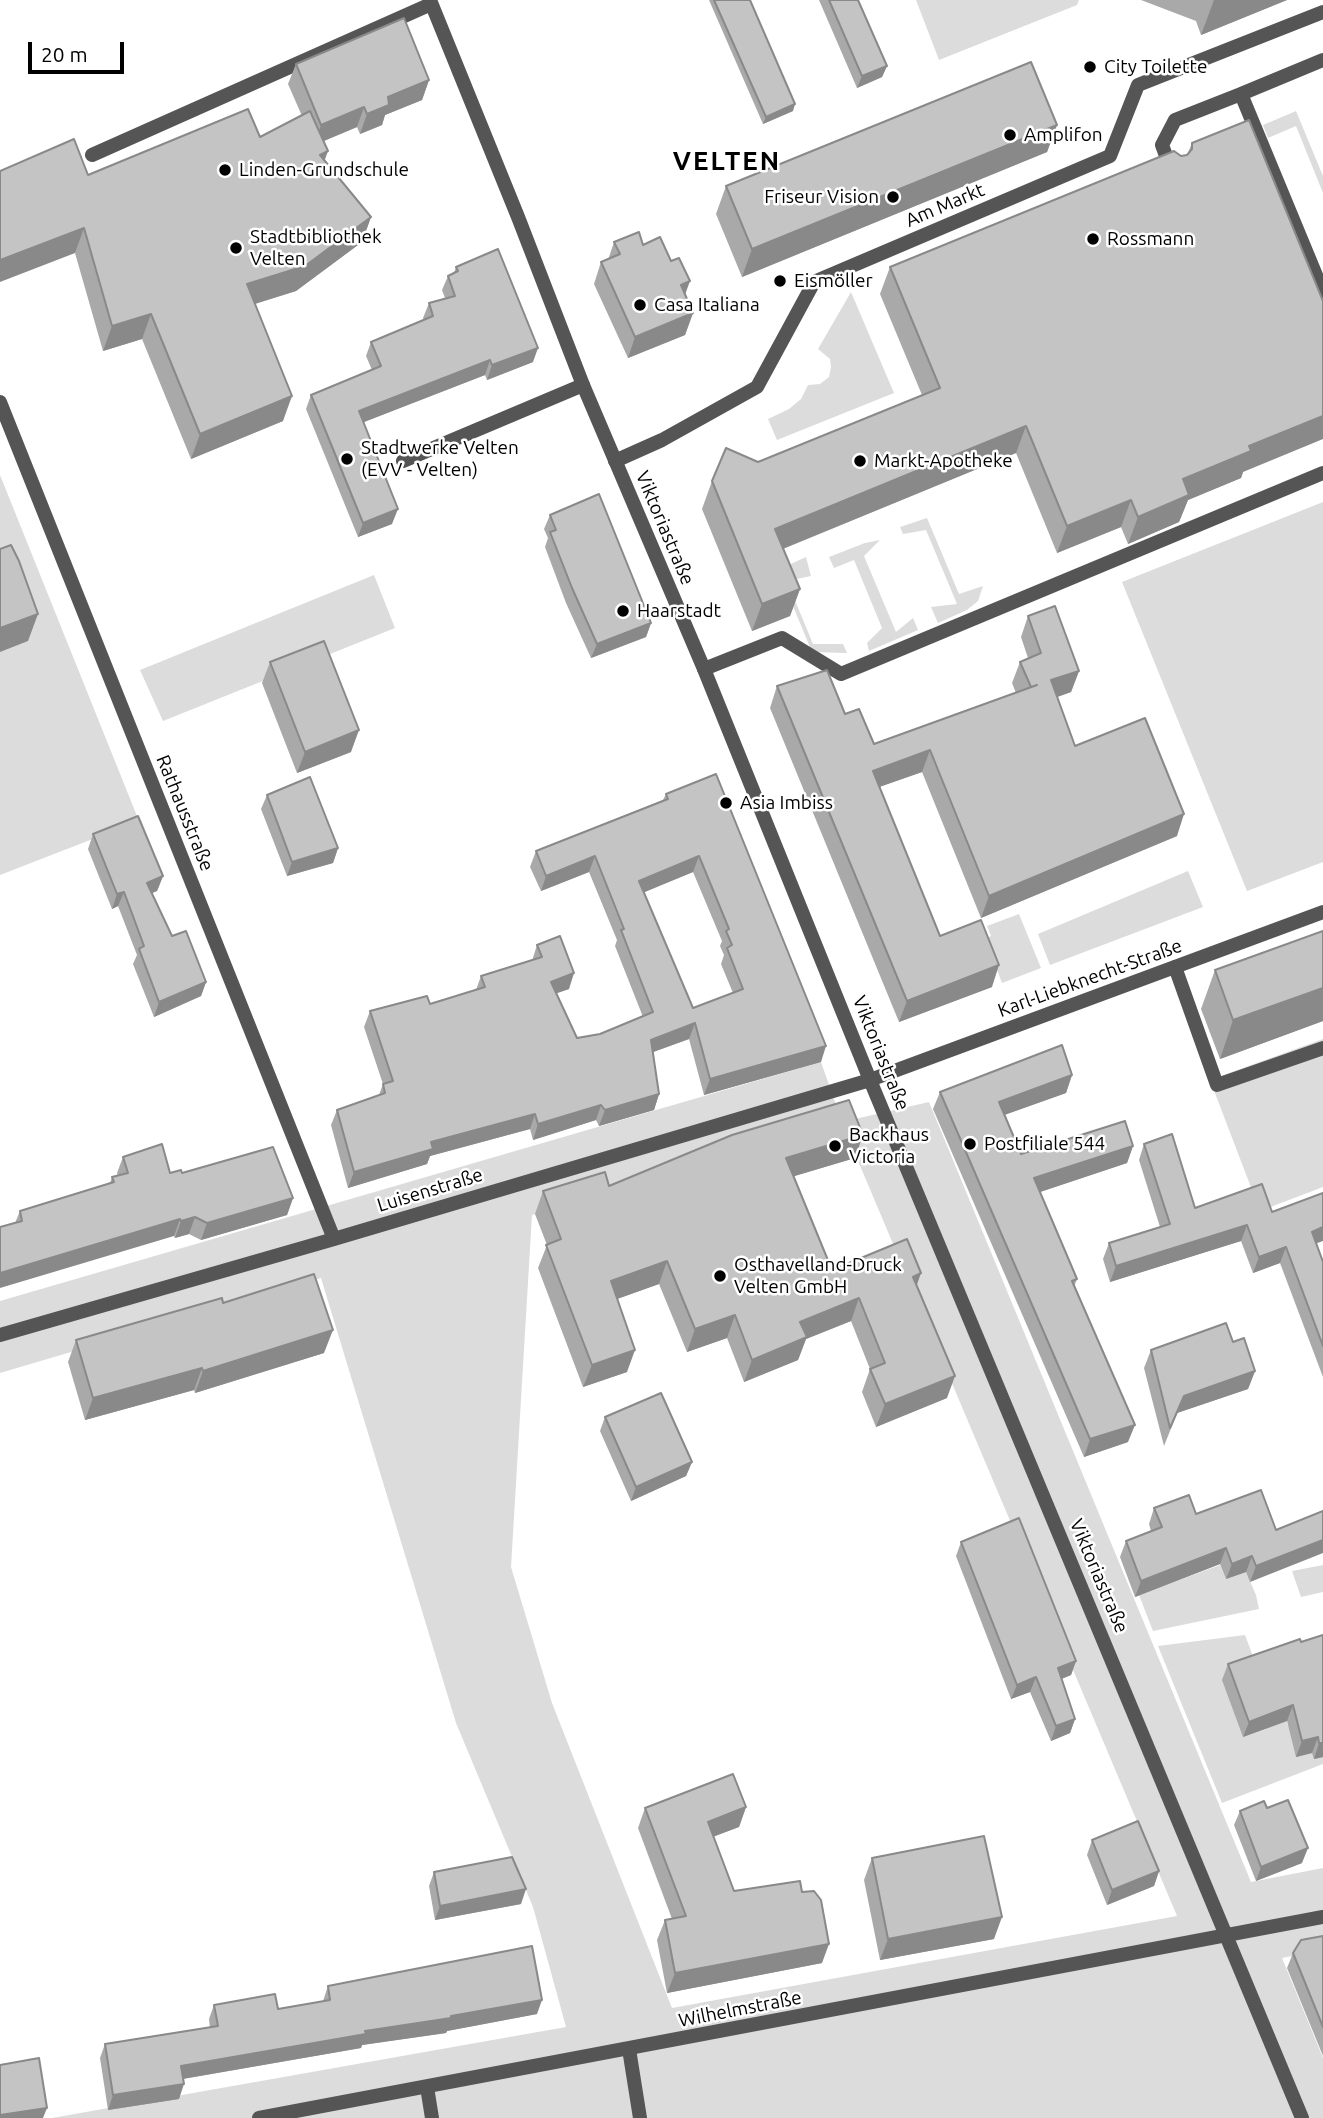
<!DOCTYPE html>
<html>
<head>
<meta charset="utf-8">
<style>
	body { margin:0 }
	#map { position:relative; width:1323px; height:2118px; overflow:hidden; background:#fff; font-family:Ubuntu,sans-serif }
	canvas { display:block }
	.scale { position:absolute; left:28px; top:42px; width:96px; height:32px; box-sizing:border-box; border:4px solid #000; border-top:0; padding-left:9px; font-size:21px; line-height:24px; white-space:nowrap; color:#000; -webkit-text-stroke:5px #fff; paint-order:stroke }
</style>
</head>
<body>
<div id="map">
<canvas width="1323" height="2118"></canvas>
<div class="scale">20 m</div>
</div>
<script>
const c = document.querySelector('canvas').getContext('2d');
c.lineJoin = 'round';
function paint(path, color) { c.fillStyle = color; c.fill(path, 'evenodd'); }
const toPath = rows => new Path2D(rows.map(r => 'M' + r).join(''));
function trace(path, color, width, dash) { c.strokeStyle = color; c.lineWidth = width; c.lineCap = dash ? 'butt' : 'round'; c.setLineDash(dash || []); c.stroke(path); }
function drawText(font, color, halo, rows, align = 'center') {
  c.font = font + ' Ubuntu,sans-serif'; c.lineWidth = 5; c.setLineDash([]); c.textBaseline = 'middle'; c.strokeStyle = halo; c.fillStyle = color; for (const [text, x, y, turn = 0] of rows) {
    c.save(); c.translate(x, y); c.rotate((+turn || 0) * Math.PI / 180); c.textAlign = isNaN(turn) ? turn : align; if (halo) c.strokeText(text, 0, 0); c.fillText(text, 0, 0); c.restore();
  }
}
const green = toPath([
	[916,0,1079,0,1077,5,939,60],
	[1296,111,1323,176,1323,193,1296,126,1268,138,1263,125],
	[851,292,894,393,777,440,768,419,789,409,801,399,808,385,820,384,829,377,831,367,830,359,818,349],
	[0,475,139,821,0,875],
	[1323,502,1323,862,1247,891,1122,582],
	[927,518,959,594,983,586,978,601,967,610,938,623,931,607,957,604,926,530,903,534,900,527],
	[880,540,864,556,896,632,913,618,918,630,869,651,867,643,882,628,854,560,834,568,829,557,865,543],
	[806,557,811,576,787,581,813,644,843,644,847,653,812,652,778,570],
	[374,575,395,628,163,721,140,670],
	[1188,871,1203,907,1050,965,1038,934],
	[1019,914,1041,968,1002,983,985,939,991,936,987,926],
	[1323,1039,1323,1187,1260,1211,1210,1080],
	[821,1062,842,1122,929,1102,1251,1882,1323,1868,1323,1950,1282,1958,1323,2058,1323,2118,52,2118,566,2027,533,1907,456,1723,321,1278,0,1373,0,1301],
	[842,1123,1177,1916,672,2008,552,1703,511,1567,532,1215],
	[1220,1565,1226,1579,1246,1572,1256,1595,1259,1609,1153,1631,1139,1595],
	[1323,1565,1323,1592,1301,1597,1292,1571],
	[1245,1635,1254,1659,1243,1737,1266,1729,1277,1698,1289,1728,1323,1719,1323,1764,1222,1803,1158,1646]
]);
const service = toPath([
	[1323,60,1241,94,1323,292],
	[92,155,431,4],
	[1172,172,1162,145,1175,120,1241,94],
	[403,461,583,385],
	[704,669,782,638,841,674,1323,473],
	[1175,967,1217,1085,1323,1048],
	[629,2049,640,2118],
	[427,2087,432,2118]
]);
const pedestrian = toPath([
	[615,461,662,440,757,387,814,282,1110,156,1138,85,1323,12]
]);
const minor = toPath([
	[0,402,334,1239],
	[0,1335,334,1239,870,1080,1323,912]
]);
const tertiary = toPath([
	[430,0,518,217,583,385,704,669,870,1080,1302,2118],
	[259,2118,1323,1917]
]);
const wall = toPath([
	[709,0,750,0,793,111,763,124],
	[819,0,858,0,887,66,882,77,857,88],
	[1141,0,1287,0,1201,35,1196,21],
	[296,64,429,80,422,100,385,115,382,125,360,134,357,127,324,141,325,161,371,217,362,242,296,291,255,304,283,421,191,459,142,339,103,351,75,253,88,175,260,137,302,116,288,84],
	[1057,125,1047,152,742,277,716,214,726,186],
	[1192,143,1243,472,1241,478,1188,500,1179,522,1128,544,1121,527,1057,553,1016,453,783,549,800,589,790,616,752,631,702,509,712,481,922,395,880,294,890,267,1181,156,1187,155],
	[614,242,643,245,685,295,693,313,685,335,628,358,594,284,601,262,608,260],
	[456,267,533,362,487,380,485,375,363,422,392,524,358,537,306,409,311,395,372,370,366,356,371,342,424,320,423,318,429,303,445,298,442,290,448,276,454,273],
	[550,515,651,623,646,637,591,658,566,603,545,547,548,538,544,529],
	[1028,616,1079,671,1071,692,1057,697,1075,746,1177,836,981,918,922,772,879,787,940,936,992,987,899,1022,770,708,777,686,845,714,874,744,1016,693,1012,683,1020,662,1028,658,1021,637],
	[270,662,351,752,297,773,262,683],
	[666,794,821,1062,704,1095,689,1039,653,1052,659,1094,654,1110,599,1126,596,1120,533,1140,530,1129,430,1156,427,1164,348,1188,331,1125,337,1110,379,1095,383,1084,364,1027,370,1011,430,1004,476,990,481,976,532,961,537,945,569,989,556,993,577,1038,600,1034,643,1017,615,946,617,940,589,872,541,891,530,867,536,851,663,800],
	[693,872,722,941,720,946,724,955,721,964,733,993,693,1008,643,892],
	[267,795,338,848,333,863,287,876,261,809],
	[93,834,163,876,157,891,152,893,172,936,206,982,201,996,154,1017,133,964,137,955,118,906,112,909,88,849],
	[1323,931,1323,1021,1220,1059,1201,1009,1215,970],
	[1072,1075,1066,1093,1004,1115,1021,1154,1133,1146,1127,1163,1040,1192,1077,1279,1074,1287,1128,1442,1084,1457,933,1109,940,1092],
	[1144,1144,1195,1208,1272,1212,1316,1244,1323,1262,1323,1377,1280,1263,1253,1273,1241,1241,1110,1282,1103,1259,1109,1243,1160,1227,1139,1160],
	[123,1157,170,1173,182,1173,293,1198,287,1215,201,1240,189,1234,175,1238,174,1236,15,1223,20,1211,110,1183,112,1177,118,1176,117,1173],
	[855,1158,794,1176,832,1270,917,1285,947,1398,876,1427,862,1392,870,1369,851,1321,806,1339,798,1360,744,1382,727,1338,687,1352,659,1284,617,1299,627,1372,583,1387,538,1268,547,1245,535,1214,543,1191,609,1186],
	[223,1303,324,1353,195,1393,194,1390,85,1420,68,1362,76,1340],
	[1233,1342,1255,1371,1248,1389,1177,1413,1164,1446,1144,1368,1151,1350],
	[605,1417,692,1462,686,1476,631,1501,600,1431],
	[1154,1508,1196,1514,1276,1530,1250,1582,1246,1572,1226,1579,1220,1564,1135,1597,1120,1557,1126,1541,1151,1531,1149,1524],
	[961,1542,1076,1661,1071,1675,1061,1679,1075,1719,1070,1733,1051,1741,1030,1692,1011,1699,956,1556],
	[1323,1635,1323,1757,1314,1759,1312,1753,1296,1757,1287,1721,1243,1737,1222,1680,1228,1664],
	[746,1807,739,1827,713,1837,734,1891,802,1892,822,1963,667,1993,657,1940,665,1920,672,1919,638,1828,645,1808],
	[1267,1808,1302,1863,1256,1881,1234,1825,1240,1811],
	[1092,1840,1159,1871,1154,1886,1107,1905,1087,1855],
	[872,1858,994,1939,880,1960,864,1880],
	[434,1872,521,1904,435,1920,429,1886],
	[1323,1936,1323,2056,1287,1968,1293,1953],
	[328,1986,537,2014,447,2031,446,2033,362,2045,361,2048,183,2079,179,2099,108,2110,100,2058,105,2044,210,2028,209,2019,214,2005,278,2009,323,2001]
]);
const shadedWall = toPath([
	[1214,0,1287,0,1201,35],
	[887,66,882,77,857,88,862,76],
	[429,80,422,100,385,115,382,125,360,134,367,114,388,97],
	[795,104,793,111,763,124,766,117],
	[364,107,357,127,314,145,321,125],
	[1057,125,1047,152,742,277,752,249],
	[328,151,319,176,320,155],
	[371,217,362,242,296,291,238,309,247,284],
	[84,228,75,253,0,282,0,260],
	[690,281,682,303,681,285],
	[693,313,685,335,628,358,635,337],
	[151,314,142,339,103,351,112,326],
	[538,348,533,362,487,380,492,365],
	[490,360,485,375,354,426,359,411],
	[292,396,283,421,191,459,200,434],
	[1323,416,1323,439,1243,472,1241,478,1188,500,1179,522,1128,544,1138,517,1183,479,1249,446],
	[1026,426,1016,453,765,556,775,529],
	[1131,500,1121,527,1057,553,1067,526],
	[398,509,392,524,358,537,363,523],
	[800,589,790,616,752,631,762,604],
	[38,614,28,641,0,652,0,628],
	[651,623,646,637,591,658,597,644],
	[1079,671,1071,692,1043,702,1051,680],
	[359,730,351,752,297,773,305,752],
	[930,750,922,772,865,792,873,771],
	[1184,814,1177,836,981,918,989,896],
	[338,848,333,863,287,876,292,862],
	[595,856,589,872,541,891,546,876],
	[699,856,693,872,633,897,639,881],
	[163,876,157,891,142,897,147,883],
	[124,892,118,906,112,909,117,894],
	[999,965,992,987,899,1022,907,1001],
	[574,973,569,989,546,997,551,982],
	[206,982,201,996,154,1017,159,1002],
	[1323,988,1323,1021,1220,1059,1233,1020],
	[695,1023,689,1039,645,1055,651,1040],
	[826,1046,821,1062,704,1095,710,1079],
	[1072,1075,1066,1093,993,1119,999,1102],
	[659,1094,654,1110,599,1126,605,1110],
	[601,1105,596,1120,533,1140,538,1124],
	[535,1114,530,1129,430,1156,427,1164,348,1188,354,1172,431,1142],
	[863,1135,855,1158,778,1181,786,1158],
	[1133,1146,1127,1163,1028,1196,1034,1178],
	[293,1198,287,1215,201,1240,207,1223],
	[195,1217,189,1234,175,1238,181,1221],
	[180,1219,174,1236,0,1288,0,1273],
	[1247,1225,1241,1241,1110,1282,1116,1266],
	[1323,1227,1323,1241,1306,1247,1312,1232],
	[1286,1247,1280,1263,1253,1273,1259,1257],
	[667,1261,659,1284,603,1304,611,1281],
	[921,1273,913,1296,913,1277],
	[859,1298,851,1321,806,1339,798,1360,744,1382,752,1360,800,1322],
	[735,1315,727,1338,687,1352,695,1329],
	[333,1330,324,1353,195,1393,203,1371],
	[635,1350,627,1372,583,1387,592,1365],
	[202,1368,194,1390,85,1420,93,1398],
	[1255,1371,1248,1389,1177,1413,1164,1446,1184,1396],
	[955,1376,947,1398,876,1427,885,1404],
	[1135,1425,1128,1442,1084,1457,1090,1439],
	[692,1462,686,1476,631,1501,636,1487],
	[1323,1540,1323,1553,1250,1582,1256,1566],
	[1226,1548,1220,1564,1135,1597,1141,1581],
	[1252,1556,1246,1572,1226,1579,1232,1564],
	[1076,1661,1071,1675,1052,1683,1058,1668],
	[1036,1677,1030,1692,1011,1699,1017,1685],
	[1293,1705,1287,1721,1243,1737,1249,1722],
	[1075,1719,1070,1733,1051,1741,1056,1726],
	[1318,1737,1312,1753,1296,1757,1302,1741],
	[1319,1743,1323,1743,1323,1757,1314,1759],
	[746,1807,739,1827,701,1841,708,1822],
	[1308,1848,1302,1863,1256,1881,1261,1867],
	[1159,1871,1154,1886,1107,1905,1112,1890],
	[526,1889,521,1904,435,1920,440,1906],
	[1002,1917,994,1939,880,1960,888,1939],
	[829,1944,822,1963,667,1993,675,1973],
	[542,2000,537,2014,447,2031,446,2033,362,2045,361,2048,176,2080,181,2066,365,2031],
	[184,2084,179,2099,108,2110,113,2095],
	[47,2108,43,2118,0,2118,0,2115]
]);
const building = toPath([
	[714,0,750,0,795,104,766,117,714,0],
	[829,0,858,0,887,66,862,76,829,0],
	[404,18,429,80,388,97,389,105,367,114,364,107,321,125,296,64,404,18],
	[1031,62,1057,125,752,249,726,186,1031,62],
	[248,109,260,137,310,111,328,151,320,155,371,217,305,266,247,284,292,396,200,434,151,314,112,326,84,228,0,260,0,171,74,139,88,175,248,109],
	[1249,120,1323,301,1323,416,1249,446,1251,451,1183,479,1189,495,1138,517,1131,500,1067,526,1026,426,775,529,800,589,762,604,712,481,726,448,758,462,940,388,890,267,1174,151,1181,156,1187,155,1192,149,1192,143,1249,120],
	[639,232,643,245,660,237,671,261,679,258,690,281,681,285,693,313,635,337,601,262,620,254,614,242,639,232],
	[498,249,538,348,492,365,490,360,359,411,398,509,363,523,311,395,381,366,371,342,433,316,429,303,455,296,448,276,458,271,456,267,498,249],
	[599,494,651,623,597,644,572,588,550,532,556,530,550,515,599,494],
	[11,545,19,561,38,614,0,628,0,549,11,545],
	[1055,606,1079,671,1051,680,1075,746,1145,718,1184,814,989,896,930,750,873,771,940,936,981,920,999,965,907,1001,777,686,827,670,845,714,859,709,874,744,1037,685,1031,687,1020,662,1041,653,1028,616,1055,606],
	[324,641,359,730,305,752,270,662,324,641],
	[716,774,826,1046,710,1079,695,1023,651,1040,659,1094,605,1110,601,1105,538,1124,535,1114,431,1142,433,1149,354,1172,337,1110,385,1093,383,1084,393,1081,370,1011,427,996,430,1004,485,987,481,976,542,957,537,945,560,936,574,973,551,982,577,1038,600,1034,653,1012,621,930,624,929,595,856,546,876,536,851,668,799,666,794,716,774],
	[699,856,729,929,726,931,732,945,727,948,743,989,693,1008,639,881,699,856],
	[310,777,338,848,292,862,267,795,310,777],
	[138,816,163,876,147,883,172,936,186,931,206,982,159,1002,139,949,144,946,124,892,117,894,93,834,138,816],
	[1323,931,1323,988,1233,1020,1215,970,1323,931],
	[1062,1045,1072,1075,999,1102,1021,1154,1125,1121,1133,1146,1034,1178,1077,1279,1072,1281,1135,1425,1090,1439,940,1092,1062,1045],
	[849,1100,863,1135,786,1158,832,1270,907,1239,921,1273,913,1277,955,1376,885,1404,870,1369,885,1363,859,1298,800,1322,807,1337,752,1360,735,1315,695,1329,667,1261,611,1281,635,1350,592,1365,546,1245,561,1239,543,1191,605,1172,609,1186,732,1135,849,1100],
	[1172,1134,1195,1208,1262,1184,1272,1212,1323,1193,1323,1227,1312,1232,1323,1262,1323,1346,1286,1247,1259,1257,1247,1225,1116,1266,1109,1243,1170,1224,1144,1144,1172,1134],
	[162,1144,170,1173,181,1170,182,1173,273,1147,293,1198,207,1223,195,1217,181,1221,180,1219,0,1273,0,1227,22,1221,20,1211,114,1182,112,1177,128,1173,123,1157,162,1144],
	[314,1274,333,1330,203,1371,202,1368,93,1398,76,1340,222,1298,223,1303,314,1274],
	[1226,1323,1233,1342,1244,1338,1255,1371,1184,1396,1170,1428,1151,1350,1226,1323],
	[661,1393,692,1462,636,1487,605,1417,661,1393],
	[1261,1490,1276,1530,1323,1511,1323,1540,1256,1566,1252,1556,1232,1564,1226,1548,1141,1581,1126,1541,1162,1527,1154,1508,1189,1495,1196,1514,1261,1490],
	[1019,1518,1076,1661,1058,1668,1075,1719,1056,1726,1036,1677,1017,1685,961,1542,1019,1518],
	[1323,1635,1323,1743,1319,1743,1318,1737,1302,1741,1293,1705,1249,1722,1228,1664,1300,1639,1301,1642,1323,1635],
	[733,1774,746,1807,708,1822,734,1891,800,1881,802,1892,814,1891,821,1900,829,1944,675,1973,665,1920,686,1916,645,1808,733,1774],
	[1288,1800,1308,1848,1261,1867,1240,1811,1264,1801,1267,1808,1288,1800],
	[1138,1821,1159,1871,1112,1890,1092,1840,1138,1821],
	[984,1836,1002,1917,888,1939,872,1858,984,1836],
	[512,1857,526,1889,440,1906,434,1872,512,1857],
	[1323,1936,1323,2027,1293,1953,1301,1940,1323,1936],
	[532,1946,542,2000,451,2016,451,2018,365,2031,366,2034,181,2066,184,2084,113,2095,105,2044,218,2026,214,2005,275,1994,278,2009,330,2000,328,1986,532,1946],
	[39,2058,47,2108,0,2115,0,2065,39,2058]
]);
const markers = [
	[1090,67,7,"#000"],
	[1010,135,7,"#000"],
	[225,170,7,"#000"],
	[893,197,7,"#000"],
	[1093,239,7,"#000"],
	[236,248,7,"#000"],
	[780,281,7,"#000"],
	[640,305,7,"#000"],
	[347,459,7,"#000"],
	[860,461,7,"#000"],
	[623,611,7,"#000"],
	[726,803,7,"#000"],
	[970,1144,7,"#000"],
	[835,1146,7,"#000"],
	[720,1276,7,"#000"]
];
const poiNames = [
	["City Toilette",1104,67],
	["Amplifon",1024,135],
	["Linden-Grundschule",239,170],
	["Friseur Vision",879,197,"right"],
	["Stadtbibliothek",250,237],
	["Velten",250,259],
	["Rossmann",1107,239],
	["Eismöller",794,281],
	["Casa Italiana",654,305],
	["Stadtwerke Velten",361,448],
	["(EVV - Velten)",361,470],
	["Markt-Apotheke",874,461],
	["Haarstadt",637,611],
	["Asia Imbiss",740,803],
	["Backhaus",849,1135],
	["Victoria",849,1157],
	["Postfiliale 544",984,1144],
	["Osthavelland-Druck",734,1265],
	["Velten GmbH",734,1287]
];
const streetNames = [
	["Am Markt",945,205,-23],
	["Viktoriastraße",665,528,67],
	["Rathausstraße",185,813,68],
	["Karl-Liebknecht-Straße",1090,978,-20],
	["Viktoriastraße",881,1053,68],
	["Luisenstraße",430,1190,-17],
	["Viktoriastraße",1099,1576,67],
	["Wilhelmstraße",740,2009,-11]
];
const districtNames = [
	["VELTEN",727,161]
];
paint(green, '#dcdcdc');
trace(service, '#555', 14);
trace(pedestrian, '#555', 14);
trace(minor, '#555', 14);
trace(tertiary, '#555', 14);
paint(wall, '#a9a9a9');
paint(shadedWall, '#898989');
paint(building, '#c4c4c4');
trace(building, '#898989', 2);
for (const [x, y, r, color] of markers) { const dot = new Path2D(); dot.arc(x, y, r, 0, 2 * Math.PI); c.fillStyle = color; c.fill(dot); trace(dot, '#fff', 2.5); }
drawText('19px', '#000', '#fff', poiNames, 'left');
drawText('19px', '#000', '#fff', streetNames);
c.letterSpacing = '2px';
drawText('bold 26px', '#000', '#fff', districtNames);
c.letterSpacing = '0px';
</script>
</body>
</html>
